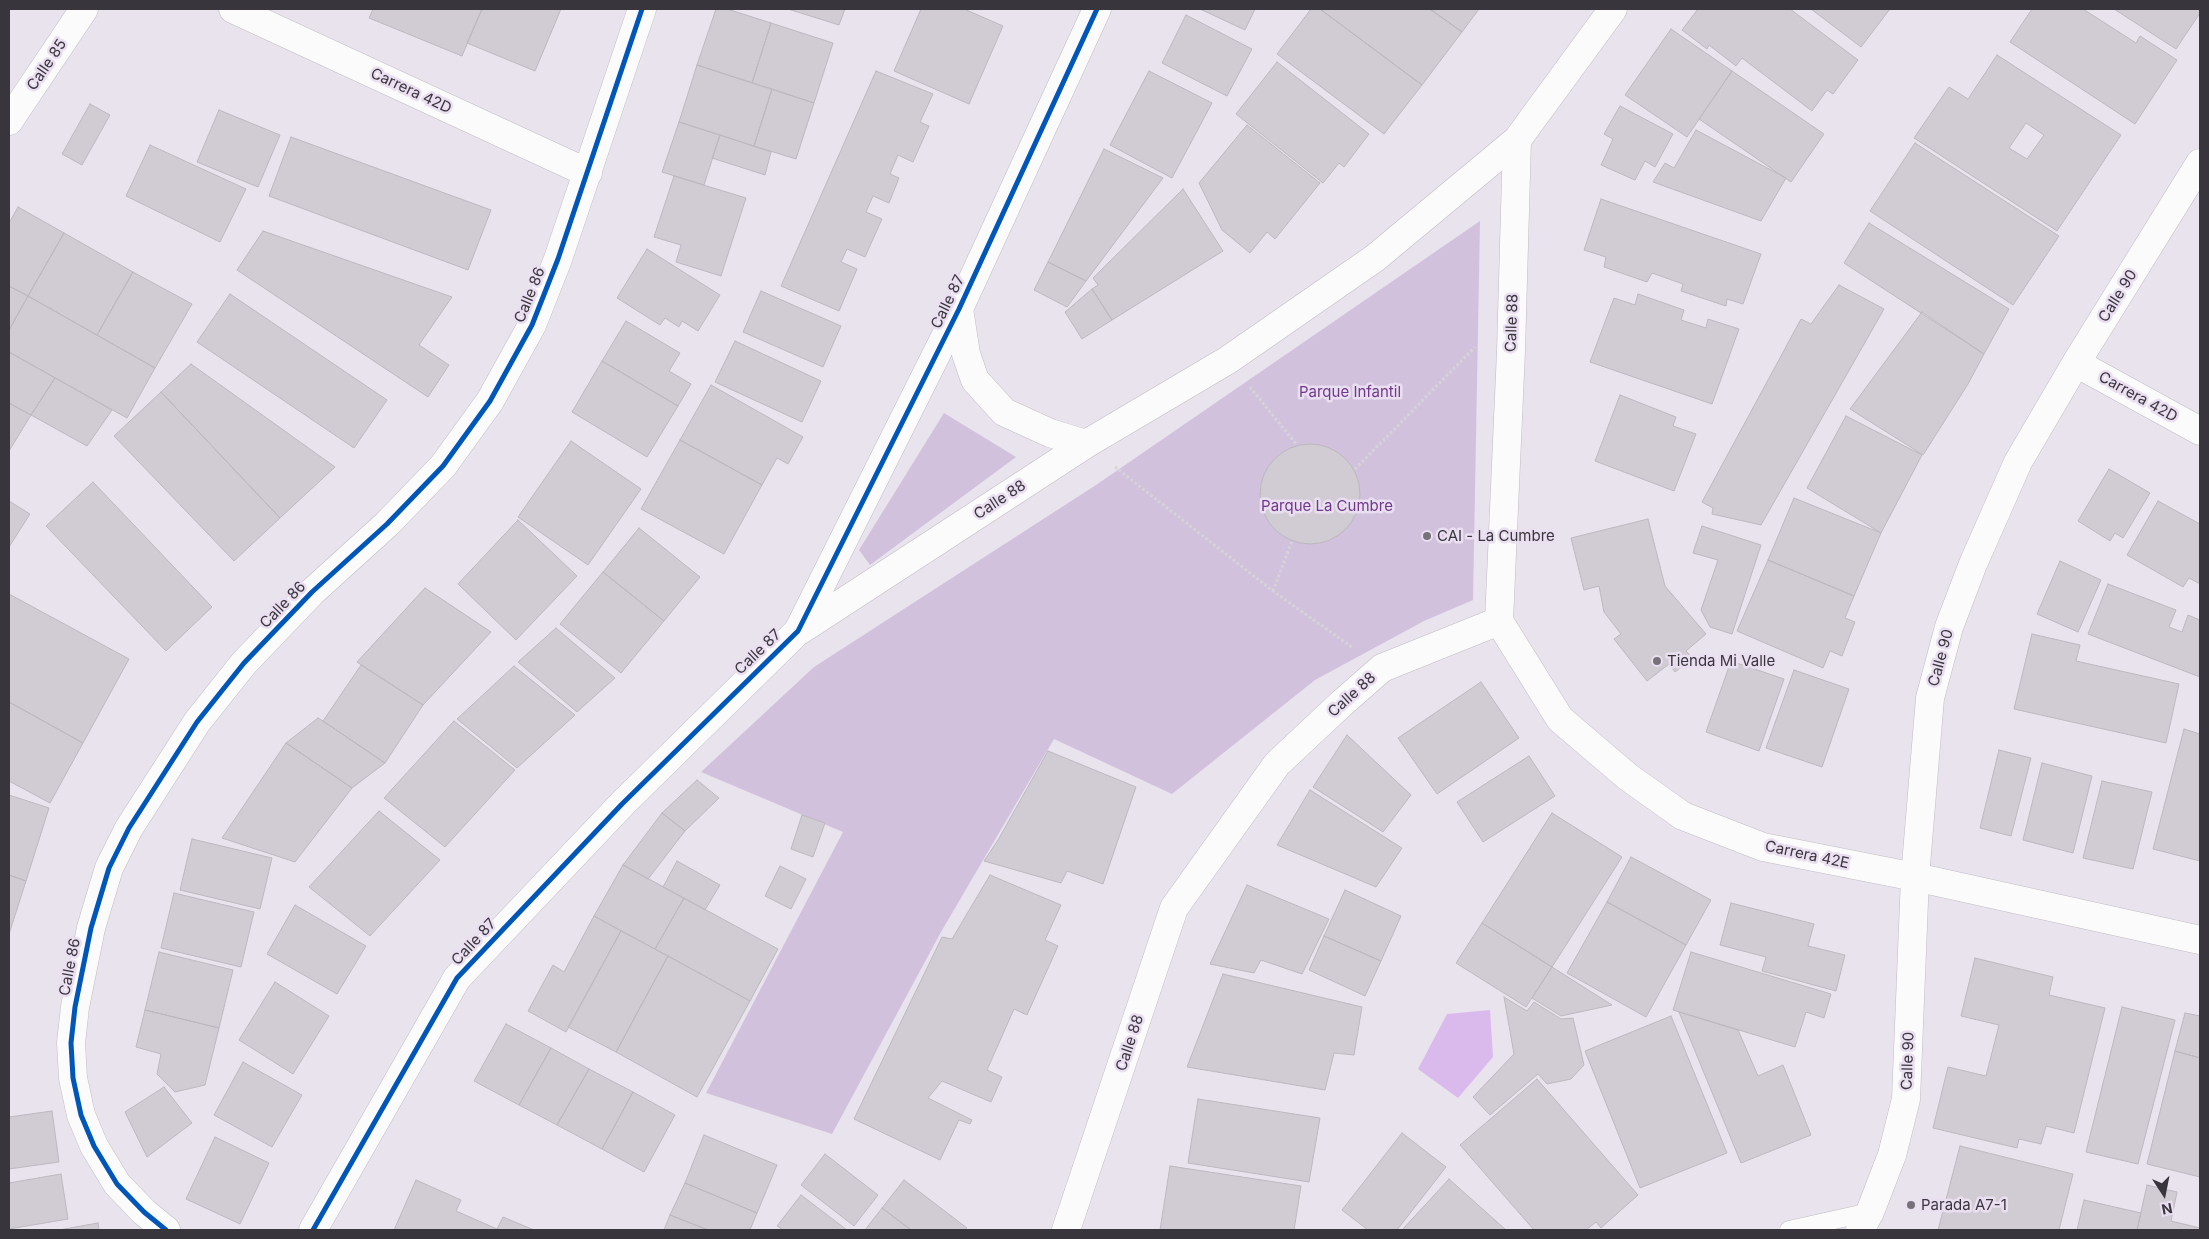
<!DOCTYPE html>
<html>
<head>
<meta charset="utf-8">
<style>
	body { margin:0 }
	#map { position:relative; width:2209px; height:1239px; overflow:hidden; background:#e9e3ed; font-family:Inter,sans-serif }
	canvas { display:block }
	.frame { position:absolute; inset:0; border:10px solid #39353c; pointer-events:none }
	.north { position:absolute; left:2139px; top:1169px; width:50px; height:50px; -webkit-text-stroke:4px #eadff1; paint-order:stroke; rotate:169deg; font-size:14px; font-weight:700; line-height:20px; text-align:center; color:#39353c }
	.north::after { content:''; display:block; margin:auto; width:18px; height:22px; background:#39353c; clip-path:polygon(50% 0,100% 100%,50% 72%,0 100%) }
</style>
</head>
<body>
<div id="map">
<canvas width="2209" height="1239"></canvas>
<div class="frame"></div>
<div class="north">N</div>
</div>
<script>
const c = document.querySelector('canvas').getContext('2d');
c.lineJoin = 'round';
function paint(path, color) { c.fillStyle = color; c.fill(path, 'evenodd'); }
const toPath = rows => new Path2D(rows.map(r => 'M' + r).join(''));
function trace(path, color, width, dash) { c.strokeStyle = color; c.lineWidth = width; c.lineCap = dash ? 'butt' : 'round'; c.setLineDash(dash || []); c.stroke(path); }
function drawText(font, color, halo, rows, align = 'center') {
  c.font = font + ' Inter,sans-serif'; c.lineWidth = 5; c.setLineDash([]); c.textBaseline = 'middle'; c.strokeStyle = halo; c.fillStyle = color; for (const [text, x, y, turn = 0] of rows) {
    c.save(); c.translate(x, y); c.rotate((+turn || 0) * Math.PI / 180); c.textAlign = isNaN(turn) ? turn : align; if (halo) c.strokeText(text, 0, 0); c.fillText(text, 0, 0); c.restore();
  }
}
const green = toPath([
	[1480,221,1473,600,1424,621,1315,680,1172,794,1054,739,941,932,832,1134,706,1093,843,832,701,772,814,667,1096,485],
	[944,413,1016,457,870,565,859,550]
]);
const water = toPath([
	[1490,1010,1493,1057,1458,1098,1418,1069,1447,1014]
]);
const building = toPath([
	[373,9,482,9,462,56,369,18,373,9],
	[482,9,561,9,535,71,467,43,482,9],
	[716,9,727,9,771,23,752,83,697,65,716,9],
	[788,9,845,9,839,25,788,9],
	[921,9,964,9,1003,26,969,104,894,71,921,9],
	[1200,9,1255,9,1245,30,1200,9],
	[1311,9,1320,9,1422,85,1384,134,1277,54,1311,9],
	[1320,9,1430,9,1462,32,1422,85,1320,9],
	[1430,9,1479,9,1462,32,1430,9],
	[1698,9,1790,9,1858,60,1833,94,1827,90,1812,111,1742,58,1736,66,1709,45,1707,49,1682,30,1698,9],
	[1811,9,1890,9,1861,47,1811,9],
	[2032,9,2083,9,2136,43,2140,36,2177,60,2135,124,2010,42,2032,9],
	[2114,9,2200,9,2200,13,2176,49,2114,9],
	[1186,15,1252,49,1227,96,1162,63,1186,15],
	[771,23,833,43,814,103,752,83,771,23],
	[1671,29,1732,71,1687,137,1625,95,1671,29],
	[1997,55,2121,135,2057,231,1914,138,1949,87,1968,99,1997,55],
	[2026,123,2044,135,2027,159,2009,148,2026,123],
	[1277,62,1369,134,1344,167,1339,163,1323,183,1236,114,1277,62],
	[697,65,772,89,754,146,679,122,697,65],
	[876,71,933,94,920,122,929,126,913,162,898,155,890,174,899,178,889,203,873,196,866,212,882,219,865,257,847,249,841,262,857,269,839,311,781,286,876,71],
	[1149,71,1212,103,1172,178,1110,145,1149,71],
	[1732,71,1824,134,1791,182,1699,119,1732,71],
	[772,89,814,103,796,159,754,146,772,89],
	[90,104,110,115,82,165,62,154,90,104],
	[1620,106,1673,134,1655,167,1645,161,1635,180,1601,165,1613,139,1604,134,1620,106],
	[219,110,280,135,258,187,197,162,219,110],
	[679,122,720,135,704,185,662,172,679,122],
	[1247,125,1320,183,1275,239,1267,232,1250,253,1222,230,1199,183,1247,125],
	[1696,130,1786,178,1761,221,1653,182,1665,163,1674,168,1696,130],
	[720,135,771,152,765,175,712,158,720,135],
	[291,137,491,210,468,270,269,196,291,137],
	[1915,143,2059,236,2013,305,1870,211,1915,143],
	[150,145,246,189,220,242,126,196,150,145],
	[1104,149,1163,178,1086,281,1048,262,1104,149],
	[674,176,746,198,721,276,676,262,681,245,654,237,674,176],
	[1183,189,1223,251,1112,320,1092,289,1098,285,1093,278,1183,189],
	[1601,199,1761,254,1743,304,1727,299,1726,306,1681,291,1683,284,1652,273,1647,282,1604,267,1606,257,1584,250,1601,199],
	[18,207,64,233,28,296,9,286,9,223,18,207],
	[1869,223,2009,309,1984,354,1844,263,1869,223],
	[263,231,452,297,419,345,449,365,428,397,237,270,263,231],
	[64,233,133,272,97,335,28,296,64,233],
	[647,249,720,295,698,331,682,321,679,327,665,318,660,325,617,298,647,249],
	[1048,262,1086,281,1067,307,1034,290,1048,262],
	[133,272,192,304,155,368,97,335,133,272],
	[1839,285,1884,309,1761,525,1712,514,1713,508,1702,502,1801,319,1811,324,1839,285],
	[9,286,28,296,9,330,9,286],
	[1092,289,1112,320,1082,339,1065,312,1092,289],
	[761,291,841,326,823,367,743,332,761,291],
	[230,294,387,400,354,448,197,342,230,294],
	[1638,294,1684,310,1681,320,1706,328,1708,319,1739,329,1712,404,1590,362,1614,298,1635,305,1638,294],
	[28,296,155,368,127,418,9,352,9,330,28,296],
	[1922,312,1984,354,1968,384,1923,455,1850,409,1922,312],
	[626,321,680,353,669,371,691,384,678,406,602,361,626,321],
	[735,341,821,381,802,422,715,382,735,341],
	[9,352,55,378,31,415,9,403,9,352],
	[602,361,678,406,647,457,572,412,602,361],
	[191,364,335,467,280,518,161,392,191,364],
	[55,378,112,410,87,446,31,415,55,378],
	[711,385,803,437,788,464,777,458,762,485,680,440,711,385],
	[161,392,280,518,234,561,114,436,161,392],
	[1620,395,1676,417,1673,426,1696,434,1674,491,1595,461,1620,395],
	[9,403,31,415,9,451,9,403],
	[1846,416,1922,455,1881,533,1807,488,1846,416],
	[680,440,762,485,724,554,641,509,680,440],
	[571,441,641,489,588,565,518,517,571,441],
	'1260 494a50 50 0 1 1 100 0a50 50 0 1 1-100 0Z',
	[2109,469,2150,493,2123,538,2115,533,2110,541,2078,521,2109,469],
	[93,482,212,607,166,651,46,526,93,482],
	[1794,498,1881,533,1854,596,1768,560,1794,498],
	[9,501,30,514,9,547,9,501],
	[2158,501,2200,524,2200,584,2189,578,2183,587,2127,555,2158,501],
	[1648,519,1665,586,1706,634,1686,651,1693,658,1675,672,1669,664,1647,681,1614,639,1621,634,1604,612,1599,586,1584,590,1571,538,1648,519],
	[518,520,577,576,516,640,458,584,518,520],
	[1702,526,1761,545,1732,634,1710,627,1701,610,1718,560,1693,553,1702,526],
	[639,528,700,577,664,621,603,572,639,528],
	[1768,560,1854,596,1845,618,1855,622,1842,656,1830,651,1823,668,1737,631,1768,560],
	[2060,561,2101,580,2078,632,2037,614,2060,561],
	[603,572,664,621,621,673,560,624,603,572],
	[2108,584,2176,610,2169,627,2182,632,2188,615,2200,620,2200,677,2088,634,2108,584],
	[425,588,491,632,423,705,357,662,425,588],
	[9,594,129,659,83,743,9,702,9,594],
	[556,628,615,678,577,712,518,662,556,628],
	[2032,634,2080,645,2076,661,2179,684,2166,743,2014,709,2032,634],
	[1731,661,1784,679,1759,751,1706,732,1731,661],
	[361,665,423,705,385,763,323,721,361,665],
	[514,666,575,715,517,768,457,719,514,666],
	[1794,670,1849,689,1822,767,1766,748,1794,670],
	[1481,682,1519,738,1437,794,1398,738,1481,682],
	[9,702,83,743,50,803,9,781,9,702],
	[318,718,323,721,385,763,352,788,286,743,318,718],
	[454,721,515,770,445,847,384,798,454,721],
	[2184,729,2200,734,2200,861,2153,849,2184,729],
	[1347,735,1411,795,1383,832,1313,787,1347,735],
	[286,743,352,788,295,862,222,838,286,743],
	[1999,750,2031,758,2011,836,1980,828,1999,750],
	[1048,751,1136,787,1103,884,1067,871,1061,883,984,861,998,840,1048,751],
	[1529,756,1555,796,1483,842,1457,802,1529,756],
	[2042,763,2092,776,2073,853,2023,840,2042,763],
	[697,780,719,798,685,831,662,813,697,780],
	[2102,781,2152,792,2133,869,2083,858,2102,781],
	[1310,790,1402,848,1376,887,1277,845,1310,790],
	[9,795,49,808,26,881,9,875,9,795],
	[379,811,440,860,370,936,309,887,379,811],
	[662,813,685,831,648,879,623,865,662,813],
	[1552,813,1622,857,1552,967,1482,923,1552,813],
	[802,815,825,823,813,857,791,849,802,815],
	[192,839,272,858,260,909,180,890,192,839],
	[1631,857,1711,900,1686,945,1607,902,1631,857],
	[677,861,720,885,705,910,663,887,677,861],
	[623,865,684,898,655,949,594,916,623,865],
	[780,866,806,879,791,909,765,896,780,866],
	[9,875,26,881,9,934,9,875],
	[990,875,1061,905,1045,940,1058,946,1027,1015,1014,1009,987,1070,1002,1077,991,1102,942,1081,928,1098,972,1120,970,1124,959,1120,940,1160,854,1119,942,937,952,939,990,875],
	[1247,885,1329,919,1302,974,1261,960,1254,973,1210,964,1247,885],
	[1345,890,1401,916,1381,961,1324,936,1345,890],
	[174,893,254,912,241,967,161,948,174,893],
	[684,898,778,949,750,1001,655,949,684,898],
	[1607,902,1686,945,1646,1017,1567,973,1607,902],
	[1731,903,1814,924,1808,946,1845,955,1836,991,1762,971,1766,957,1720,945,1731,903],
	[295,905,366,946,337,994,267,954,295,905],
	[594,916,621,931,566,1032,528,1011,553,965,564,972,594,916],
	[1482,923,1552,967,1526,1007,1456,963,1482,923],
	[621,931,668,956,616,1052,568,1027,621,931],
	[1324,936,1381,961,1365,996,1309,970,1324,936],
	[159,952,233,970,219,1028,145,1010,159,952],
	[1691,952,1831,994,1824,1018,1806,1012,1795,1047,1673,1010,1691,952],
	[668,956,750,1001,697,1097,616,1052,668,956],
	[1975,958,2053,977,2049,995,2105,1008,2074,1133,2046,1126,2041,1144,2019,1139,2017,1148,1933,1128,1948,1067,1986,1076,1999,1025,1961,1016,1975,958],
	[1552,967,1612,1005,1561,1016,1532,998,1552,967],
	[1223,974,1362,1007,1354,1055,1334,1053,1325,1090,1187,1067,1223,974],
	[275,982,329,1016,293,1074,239,1040,275,982],
	[1504,997,1527,1011,1534,1002,1561,1019,1573,1018,1584,1065,1571,1079,1547,1084,1538,1074,1490,1115,1473,1097,1514,1054,1504,997],
	[2122,1007,2175,1020,2138,1164,2086,1152,2122,1007],
	[145,1010,219,1028,205,1085,175,1092,157,1074,161,1054,136,1047,145,1010],
	[1679,1012,1738,1030,1758,1076,1783,1065,1811,1135,1741,1163,1679,1012],
	[2185,1013,2200,1016,2200,1058,2175,1051,2185,1013],
	[1671,1016,1727,1153,1640,1188,1585,1051,1671,1016],
	[506,1024,551,1048,519,1105,474,1081,506,1024],
	[551,1048,589,1069,557,1125,519,1105,551,1048],
	[2175,1051,2200,1058,2200,1177,2147,1164,2175,1051],
	[243,1062,302,1095,272,1147,214,1115,243,1062],
	[589,1069,633,1092,602,1149,557,1125,589,1069],
	[1537,1079,1638,1195,1601,1228,1596,1222,1586,1230,1534,1230,1460,1145,1537,1079],
	[164,1087,192,1123,147,1157,125,1112,164,1087],
	[633,1092,675,1115,644,1172,602,1149,633,1092],
	[1198,1099,1320,1118,1309,1182,1188,1163,1198,1099],
	[52,1111,59,1162,9,1169,9,1117,52,1111],
	[1402,1133,1446,1167,1397,1230,1368,1230,1342,1210,1402,1133],
	[704,1135,777,1165,757,1213,685,1183,704,1135],
	[215,1137,269,1163,240,1224,186,1199,215,1137],
	[1960,1146,2073,1174,2059,1230,1938,1230,1960,1146],
	[825,1154,878,1195,854,1226,801,1185,825,1154],
	[1170,1166,1301,1186,1294,1230,1160,1230,1170,1166],
	[61,1174,68,1219,9,1229,9,1183,61,1174],
	[1449,1179,1506,1230,1402,1230,1449,1179],
	[416,1180,461,1200,456,1211,497,1229,503,1217,534,1230,394,1230,416,1180],
	[904,1180,967,1228,965,1230,911,1230,882,1208,904,1180],
	[685,1183,757,1213,750,1230,708,1230,670,1215,685,1183],
	[2147,1185,2177,1192,2171,1221,2200,1228,2200,1230,2137,1230,2147,1185],
	[801,1195,847,1230,783,1230,777,1226,801,1195],
	[2084,1200,2141,1213,2137,1230,2077,1230,2084,1200],
	[882,1208,911,1230,865,1230,882,1208],
	[670,1215,708,1230,664,1230,670,1215],
	[98,1223,99,1230,59,1230,98,1223]
]);
const path = toPath([
	[1250,387,1297,445],
	[1115,467,1273,591,1353,648],
	[1355,469,1475,347],
	[1273,591,1292,541]
]);
const lane = toPath([
	[1789,1230,1870,1212]
]);
const street = toPath([
	[233,9,588,173],
	[9,121,84,9],
	[959,309,966,354,975,380,1004,412,1050,433,1086,444],
	[2076,363,2200,431],
	[1499,621,1560,719,1628,777,1683,816,1763,847,1915,877,2200,940],
	[1499,621,1511,351,1517,140],
	[799,631,1086,444,1228,360,1375,258,1517,140,1613,9],
	[166,1230,144,1212,117,1184,94,1146,81,1115,73,1078,71,1043,75,1007,91,928,109,868,129,828,197,722,244,663,312,592,387,524,443,466,490,401,532,325,558,259,642,9],
	[313,1230,457,978,622,804,798,631,959,309,1097,9],
	[1066,1230,1174,908,1277,764,1341,704,1382,668,1499,621],
	[1860,1230,1870,1212,1892,1155,1906,1099,1915,877,1930,698,1949,627,1973,564,2018,462,2076,363,2200,163]
]);
const cycleway = toPath([
	[166,1230,144,1212,117,1184,94,1146,81,1115,73,1078,71,1043,75,1007,91,928,109,868,129,828,197,722,244,663,312,592,387,524,443,466,490,401,532,325,558,259,642,9],
	[313,1230,457,978,622,804,798,631,959,309,1097,9]
]);
const markers = [
	[1427,536,5,"#77727a"],
	[1657,661,5,"#77727a"],
	[1911,1205,5,"#77727a"]
];
const streetNames = [
	["Calle 85",47,65,-56],
	["Carrera 42D",411,91,25],
	["Calle 86",530,295,-68],
	["Calle 90",2118,296,-58],
	["Calle 87",948,302,-64],
	["Calle 88",1512,323,-88],
	["Carrera 42D",2138,397,29],
	["Calle 88",1000,500,-33],
	["Calle 86",283,605,-46],
	["Calle 87",758,652,-44],
	["Calle 90",1941,658,-75],
	["Calle 88",1352,695,-42],
	["Carrera 42E",1807,855,12],
	["Calle 87",474,942,-47],
	["Calle 86",70,967,-79],
	["Calle 88",1130,1043,-72],
	["Calle 90",1908,1061,-88]
];
const parkNames = [
	["Parque Infantil",1350,392],
	["Parque La Cumbre",1327,506]
];
const poiNames = [
	["CAI - La Cumbre",1437,536],
	["Tienda Mi Valle",1667,661],
	["Parada A7-1",1921,1205]
];
paint(green, '#d2c1dd');
paint(water, '#dabaec');
paint(building, '#d1ccd4');
trace(building, '#bcb8bf', 1);
trace(lane, '#c0bcc3', 19);
trace(street, '#c0bcc3', 29);
trace(path, '#d5d4d6', 3, [2.5, 2.5]);
trace(lane, '#fcfbfc', 18);
trace(street, '#fcfbfc', 28);
trace(cycleway, '#0057b8', 5);
for (const [x, y, r, color] of markers) { const dot = new Path2D(); dot.arc(x, y, r, 0, 2 * Math.PI); c.fillStyle = color; c.fill(dot); trace(dot, '#eadff1', 2); }
drawText('15px', '#39353c', '#eadff1', streetNames);
drawText('15px', '#6f3989', '#eadff1', parkNames);
drawText('15px', '#39353c', '#eadff1', poiNames, 'left');
</script>
</body>
</html>
